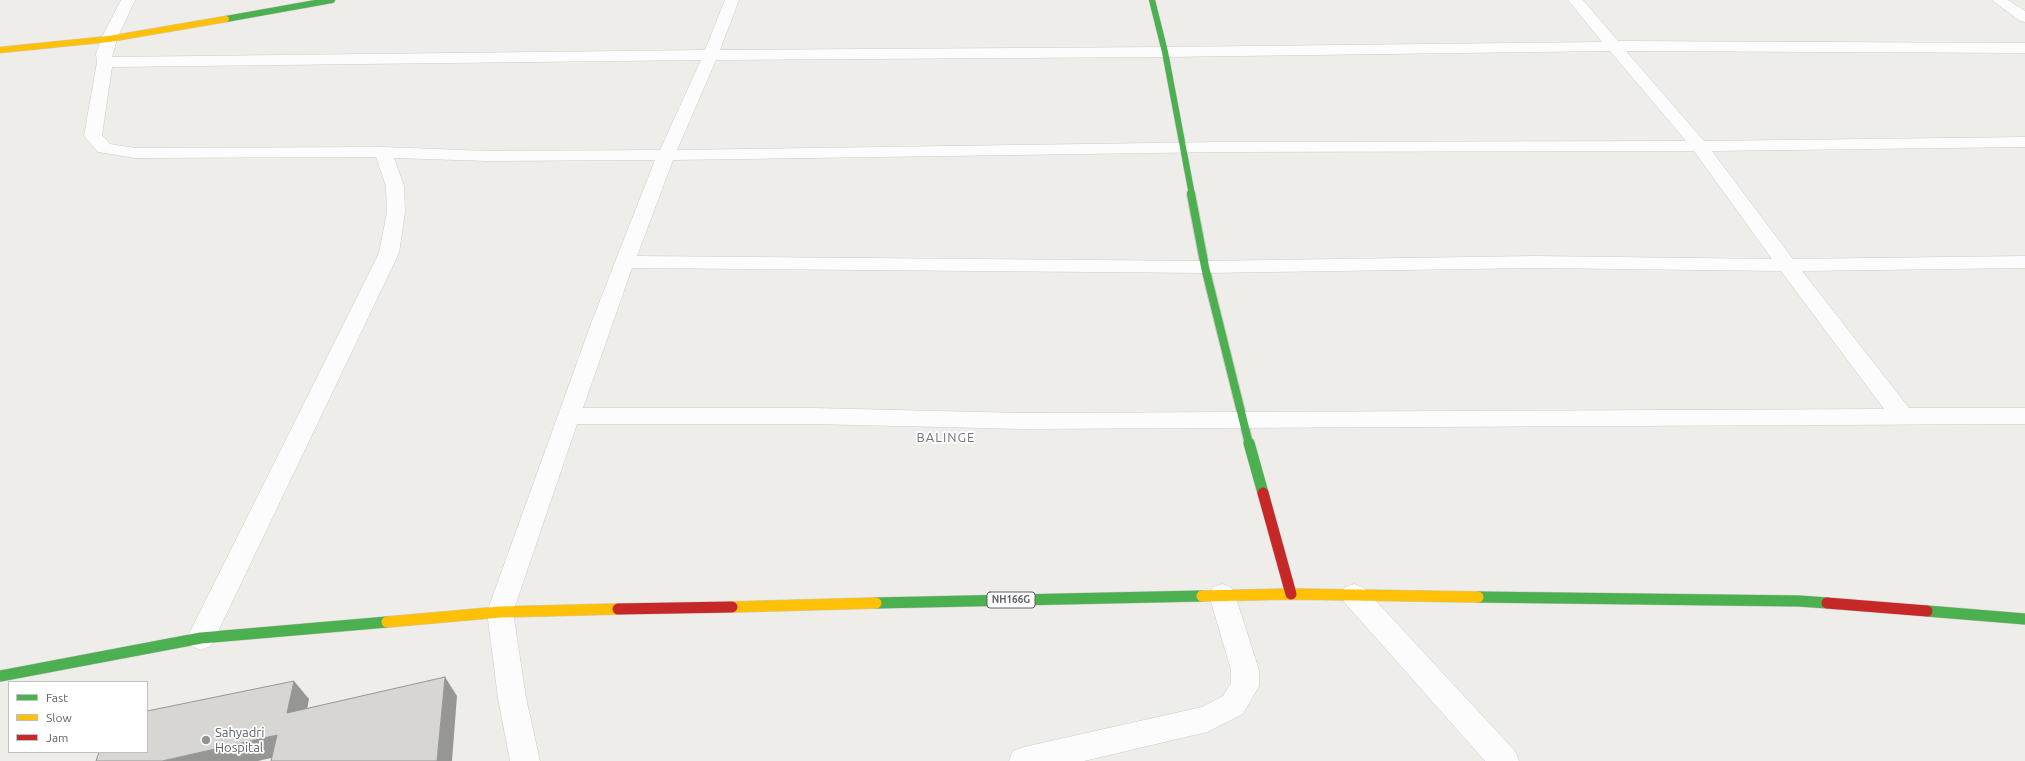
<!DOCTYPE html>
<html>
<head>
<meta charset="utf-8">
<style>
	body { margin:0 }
	#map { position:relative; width:2025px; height:761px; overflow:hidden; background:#eeede9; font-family:Ubuntu,sans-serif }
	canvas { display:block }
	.legend { position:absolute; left:8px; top:681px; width:140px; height:72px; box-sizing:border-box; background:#fff; border:1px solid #bfc0c2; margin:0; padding:5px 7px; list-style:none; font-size:12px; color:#5f6267 }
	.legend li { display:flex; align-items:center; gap:8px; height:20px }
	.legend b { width:20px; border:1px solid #bfc0c2 }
</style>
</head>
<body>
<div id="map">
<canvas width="2025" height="761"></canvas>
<ul class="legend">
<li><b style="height:5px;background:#4caf50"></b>Fast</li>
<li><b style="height:5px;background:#ffc107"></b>Slow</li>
<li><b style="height:5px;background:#c62828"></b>Jam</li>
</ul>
</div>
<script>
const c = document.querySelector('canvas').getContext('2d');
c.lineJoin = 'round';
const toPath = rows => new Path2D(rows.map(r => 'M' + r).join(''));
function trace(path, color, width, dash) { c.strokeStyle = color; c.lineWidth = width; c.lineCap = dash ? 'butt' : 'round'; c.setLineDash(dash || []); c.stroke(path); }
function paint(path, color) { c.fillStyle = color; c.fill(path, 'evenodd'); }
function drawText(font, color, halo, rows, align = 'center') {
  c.font = font + ' Ubuntu,sans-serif'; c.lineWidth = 3.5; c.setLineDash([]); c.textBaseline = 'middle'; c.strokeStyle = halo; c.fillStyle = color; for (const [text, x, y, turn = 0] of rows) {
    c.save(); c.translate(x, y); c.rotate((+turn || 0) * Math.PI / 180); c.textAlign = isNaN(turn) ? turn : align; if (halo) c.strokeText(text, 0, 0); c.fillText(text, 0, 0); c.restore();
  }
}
const street = toPath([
	[121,0,135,0,117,39,112,57,705,50,725,0,739,0,720,50,1165,47,1602,42,1568,0,1583,0,1618,41,2025,43,2025,53,1626,51,1704,141,2025,137,2025,147,1712,151,1793,259,2025,256,2025,268,1802,271,1909,408,2025,408,2025,424,1023,429,813,424,577,424,513,612,526,698,540,761,510,761,498,698,487,612,592,321,655,160,488,161,394,158,404,186,405,212,399,253,211,646,201,650,191,646,187,638,379,253,387,212,386,186,376,157,135,158,98,152,84,136,97,62,96,54,101,39,121,0],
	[1610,51,1686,141,1220,142,677,150,716,60,1165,57,1610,51],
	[701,60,660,150,488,151,383,147,135,148,110,144,102,135,112,67,701,60],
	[1694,151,1772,259,1535,256,1205,261,637,256,673,160,1220,152,1694,151],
	[632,268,1205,273,1535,268,1781,271,1884,409,1023,413,813,408,583,408,632,268],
	[1992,0,2008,0,2025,11,2025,22,2020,21,1992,0],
	[1222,584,1231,587,1235,595,1259,670,1259,686,1243,714,1207,732,1084,761,1009,761,1013,751,1024,747,1202,707,1223,696,1231,683,1231,670,1209,595,1213,587,1222,584],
	[1354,584,1363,587,1515,751,1519,761,1485,761,1345,603,1341,595,1345,587,1354,584]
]);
const fastFar2 = toPath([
	[1152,0,1165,52,1192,195],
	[226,19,332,0]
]);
const fastFar1 = toPath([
	[1191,194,1205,267,1249,444]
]);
const fast = toPath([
	[1249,443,1263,493],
	[1478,597,1799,601,1827,603],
	[876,603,1202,596],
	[1927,611,2025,619],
	[0,676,201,638,387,622]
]);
const slowFar1 = toPath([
	[0,50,109,39,226,19]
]);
const slow = toPath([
	[1202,596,1291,594,1478,597],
	[732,607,876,603],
	[387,622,500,612,618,609]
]);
const jam = toPath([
	[1263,493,1291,594],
	[1827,603,1927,611],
	[618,609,732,607]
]);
const shadedWall = toPath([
	[445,677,457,696,452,761,437,761],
	[294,681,309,699,303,731,287,713],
	[277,735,293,753,258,761,162,761]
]);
const building = toPath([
	[445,677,437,761,271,761,277,735,162,761,96,761,99,752,147,752,147,711,294,681,287,713,445,677]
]);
const markers = [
	[206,740,5,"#919394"]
];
const shields = [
	[1011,600,48]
];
const shieldNames = [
	["NH166G",1011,600]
];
const quarterNames = [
	["BALINGE",946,438]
];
const nearPoinames = [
	["Sahyadri",215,733],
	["Hospital",215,748]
];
trace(street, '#cbcbcb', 1);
trace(fastFar2, '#cacaca', 7);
trace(fastFar1, '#cacaca', 10);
trace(fast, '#cacaca', 12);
trace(slowFar1, '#cacaca', 7);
trace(slow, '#cacaca', 12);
trace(jam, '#cacaca', 12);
paint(street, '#fcfcfc');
trace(fastFar2, '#4caf50', 6);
trace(fastFar1, '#4caf50', 8);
trace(fast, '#4caf50', 11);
trace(slowFar1, '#ffc107', 6);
trace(slow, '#ffc107', 11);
trace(jam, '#c62828', 11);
paint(shadedWall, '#969694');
paint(building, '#d7d6d3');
trace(building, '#969694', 1);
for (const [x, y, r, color] of markers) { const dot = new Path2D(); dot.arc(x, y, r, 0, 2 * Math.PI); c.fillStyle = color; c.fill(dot); trace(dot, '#fff', 1.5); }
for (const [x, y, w] of shields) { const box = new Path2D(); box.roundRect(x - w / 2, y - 8, w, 16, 3); c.fillStyle = '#fff'; c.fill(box); trace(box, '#5f6267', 1); }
drawText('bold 10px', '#5f6267', null, shieldNames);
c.letterSpacing = '1px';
drawText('13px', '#707479', '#fff', quarterNames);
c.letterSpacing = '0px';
drawText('13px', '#5f6267', '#fff', nearPoinames, 'left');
</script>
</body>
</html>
